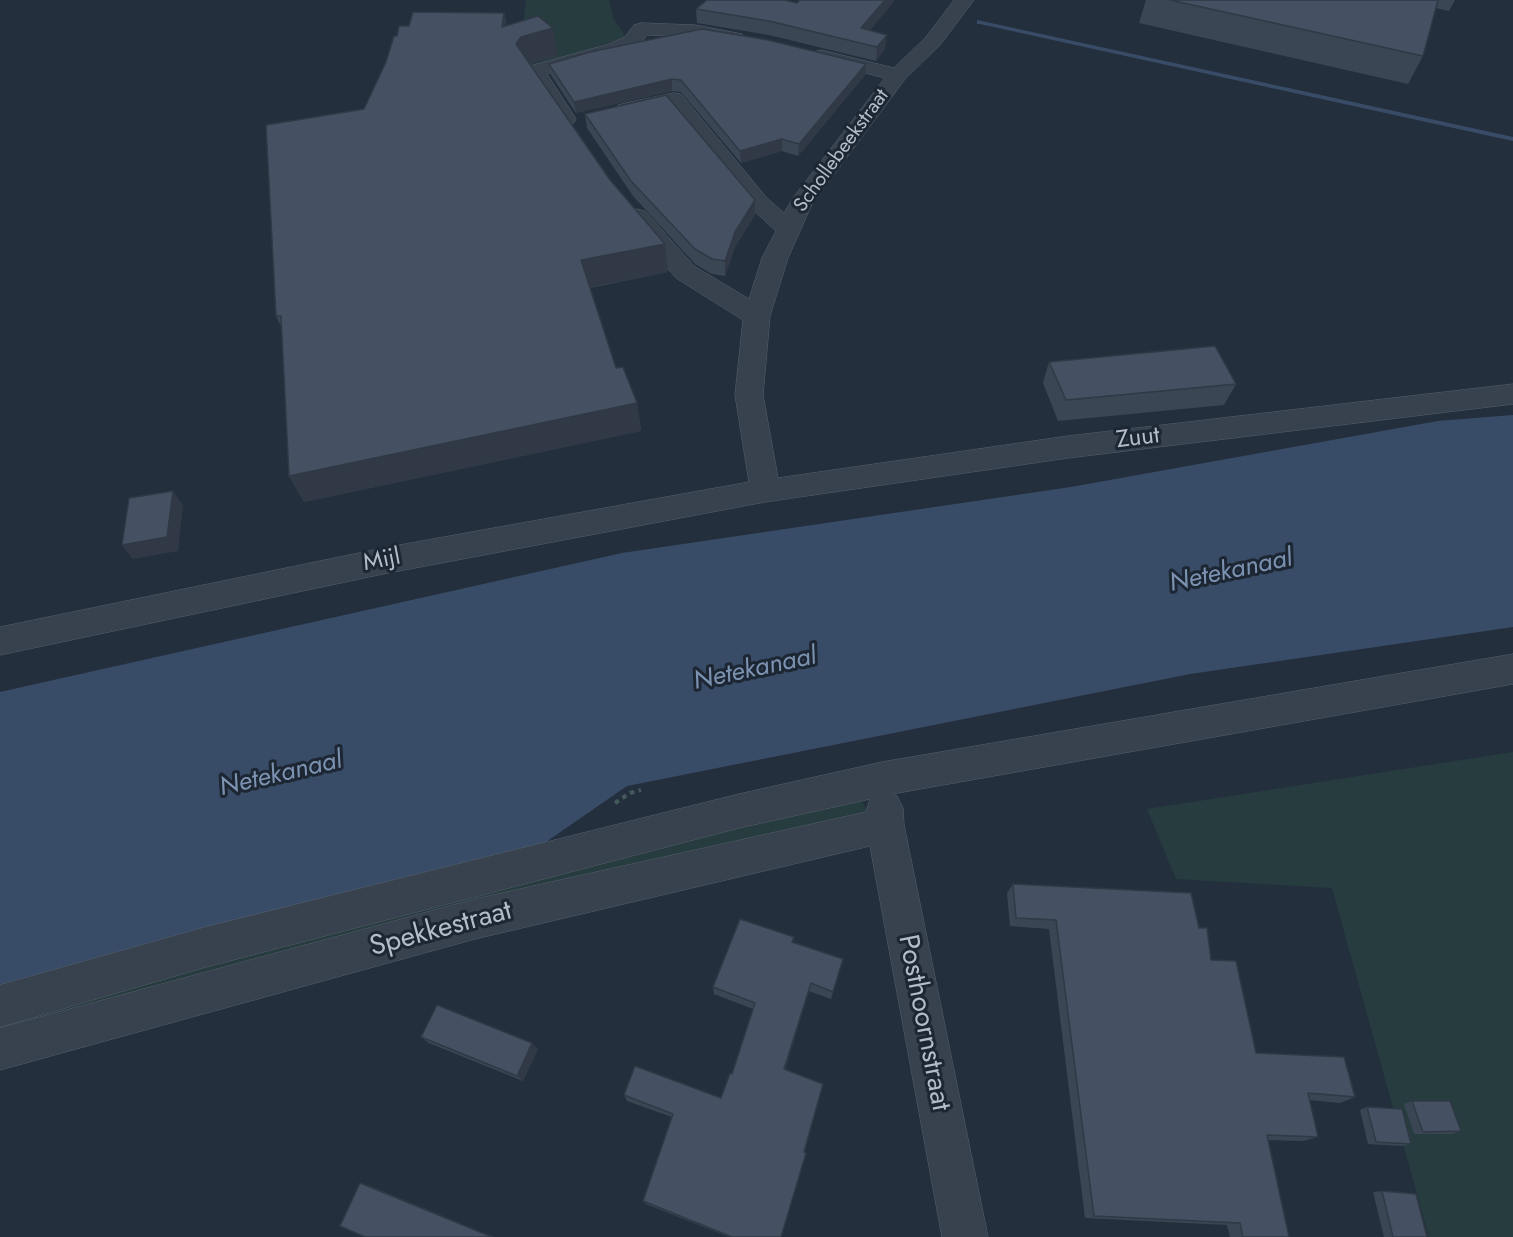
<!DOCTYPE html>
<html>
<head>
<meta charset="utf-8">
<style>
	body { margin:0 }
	canvas { display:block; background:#242f3e }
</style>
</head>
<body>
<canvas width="1513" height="1237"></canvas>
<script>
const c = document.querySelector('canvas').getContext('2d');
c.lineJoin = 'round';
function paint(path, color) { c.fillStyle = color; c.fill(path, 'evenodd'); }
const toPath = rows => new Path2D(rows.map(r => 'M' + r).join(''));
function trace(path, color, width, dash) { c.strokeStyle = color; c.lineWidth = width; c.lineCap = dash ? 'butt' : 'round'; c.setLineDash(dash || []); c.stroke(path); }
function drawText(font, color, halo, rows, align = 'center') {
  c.font = font + ' Jost,sans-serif'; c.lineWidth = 6; c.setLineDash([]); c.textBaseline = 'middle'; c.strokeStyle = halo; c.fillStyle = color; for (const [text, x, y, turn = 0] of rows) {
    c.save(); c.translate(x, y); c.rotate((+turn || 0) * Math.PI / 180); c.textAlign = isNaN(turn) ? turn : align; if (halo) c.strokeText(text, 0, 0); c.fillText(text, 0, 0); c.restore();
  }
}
const green = toPath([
	[526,0,609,0,614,20,626,37,528,70,521,44],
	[1513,752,1513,1237,1429,1237,1332,888,1176,879,1147,809],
	[859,795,869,815,0,1041,0,1023,394,915]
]);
const water = toPath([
	[1513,415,1513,627,1190,674,627,786,543,844,0,985,0,692,622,553,1071,487,1438,421]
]);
const stream = toPath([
	[977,20,1513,137,1513,141,980,24,977,24,977,20]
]);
const path = toPath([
	[615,803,630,793,641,790]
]);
const minor = toPath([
	[954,0,974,0,940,45,905,79,812,204,788,258,770,316,763,395,778,478,1068,436,1513,384,1513,404,1068,458,765,502,383,574,0,655,0,627,383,548,749,482,735,395,743,320,676,278,624,216,627,211,636,209,645,211,694,266,749,299,762,258,776,231,750,207,668,107,626,117,618,115,615,110,618,105,626,103,673,93,681,94,766,197,784,213,793,198,885,78,814,60,811,56,814,52,821,50,894,68,926,37,954,0],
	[641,23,695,25,742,34,745,38,742,42,735,44,695,37,647,35,639,45,623,52,547,74,576,119,573,124,565,126,557,124,523,71,527,67,609,44,625,37,634,25,641,23],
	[1513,654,1513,684,892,794,897,796,903,808,904,825,988,1237,942,1237,870,846,475,939,0,1070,0,1028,475,899,866,812,870,799,739,828,206,967,0,1027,0,985,206,927,739,794,882,762,1513,654]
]);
const wall = toPath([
	[1146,0,1455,0,1449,11,1436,8,1423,56,1408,84,1139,23],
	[696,9,870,31,885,49,876,61,769,35,697,23],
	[504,13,507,26,558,56,529,64,610,180,665,244,668,272,590,288,616,368,637,403,641,431,304,502,289,476,282,328,276,316,364,109,386,62,397,36,409,26],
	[549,64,865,75,798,156,782,151,741,163,681,92,672,91,576,113,551,75],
	[585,114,755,200,755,215,735,247,725,276,712,274,695,264,633,196,587,128],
	[1049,362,1236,384,1224,405,1058,421,1043,383],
	[1013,884,1199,928,1211,960,1256,1053,1355,1097,1340,1103,1309,1100,1318,1137,1303,1141,1268,1140,1289,1237,1230,1237,1227,1225,1085,1218,1049,929,1010,926,1007,893],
	[793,942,843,959,831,999,809,991,785,1070,781,1237,729,1237,646,1204,643,1201,672,1117,627,1101,624,1095,721,1098,732,1074,753,1009,714,994,713,987],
	[421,1037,538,1049,523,1081,429,1043],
	[1412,1101,1461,1131,1452,1134,1414,1134,1404,1104],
	[1367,1107,1411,1144,1403,1146,1368,1144,1360,1110],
	[1382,1191,1427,1237,1384,1237,1373,1192]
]);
const shadedWall = toPath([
	[885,0,895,0,860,43,861,28],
	[504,13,510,41,502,27],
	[553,28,558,56,526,65,516,44,521,37],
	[887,35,885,49,876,61,877,47],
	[866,64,865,75,798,156,799,144],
	[672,79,672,91,576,113,574,102],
	[782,139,782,151,741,163,740,151],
	[755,200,755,215,735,247,725,276,725,261,735,232],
	[665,244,668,272,586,288,581,260],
	[637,403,641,431,304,502,289,476],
	[173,491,183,505,178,551,133,559,122,545],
	[811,983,809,991,783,1075,784,1069],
	[532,1043,538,1049,523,1081,517,1076],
	[360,1183,371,1186,494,1237,492,1237]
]);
const building = toPath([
	[707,0,784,0,797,3,800,0,885,0,861,28,887,35,877,47,769,21,696,9,707,0],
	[1170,0,1438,0,1423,56,1170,0],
	[413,12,504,13,502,27,538,16,553,28,521,37,516,44,610,180,665,244,581,260,616,368,623,367,637,403,289,476,281,316,276,316,266,125,364,109,386,62,394,36,397,36,399,26,409,26,413,12],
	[702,29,768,40,866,64,799,144,782,139,740,151,681,80,672,79,574,102,549,64,590,52,702,29],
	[666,95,755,200,735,232,725,261,712,259,695,249,631,181,585,114,666,95],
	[1215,346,1236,384,1066,400,1049,362,1215,346],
	[173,491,167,537,122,545,129,498,173,491],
	[1013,884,1191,893,1199,928,1207,928,1211,960,1236,961,1256,1053,1344,1057,1355,1097,1308,1093,1318,1137,1267,1135,1289,1237,1243,1237,1240,1223,1094,1216,1056,920,1016,918,1013,884],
	[740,919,794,937,792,942,843,959,833,992,811,983,784,1069,823,1084,804,1152,806,1153,781,1237,732,1237,643,1201,673,1114,624,1095,635,1066,721,1098,730,1073,732,1074,755,1003,713,987,740,919],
	[437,1005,532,1043,517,1076,421,1037,437,1005],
	[1412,1101,1450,1101,1461,1131,1423,1132,1412,1101],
	[1367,1107,1402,1109,1411,1144,1376,1142,1367,1107],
	[360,1183,492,1237,365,1237,340,1226,360,1183],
	[1382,1191,1416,1194,1427,1237,1393,1237,1382,1191]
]);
const farStreetnames = [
	["Schollebeekstraat",842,151,-54]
];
const streetNames = [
	["Zuut",1138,439,-7],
	["Mijl",382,561,-11]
];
const waterNames = [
	["Netekanaal",1231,572,-12],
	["Netekanaal",755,670,-12],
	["Netekanaal",281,775,-13]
];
const nearStreetnames = [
	["Spekkestraat",441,930,-15],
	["Posthoornstraat",923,1023,79]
];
paint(green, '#263c3f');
paint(water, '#394c67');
paint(stream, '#394c67');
trace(minor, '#565f6c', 1);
trace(path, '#44595c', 4, [4.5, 4.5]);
paint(minor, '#38414e');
paint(wall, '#3b4654');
paint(shadedWall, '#303945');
paint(building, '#455162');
trace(building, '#303945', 1.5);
drawText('20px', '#b4bcc9', '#1d2633', farStreetnames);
drawText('24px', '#b4bcc9', '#1d2633', streetNames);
drawText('italic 26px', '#7c92b1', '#1d2633', waterNames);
drawText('28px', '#b4bcc9', '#1d2633', nearStreetnames);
</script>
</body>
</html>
